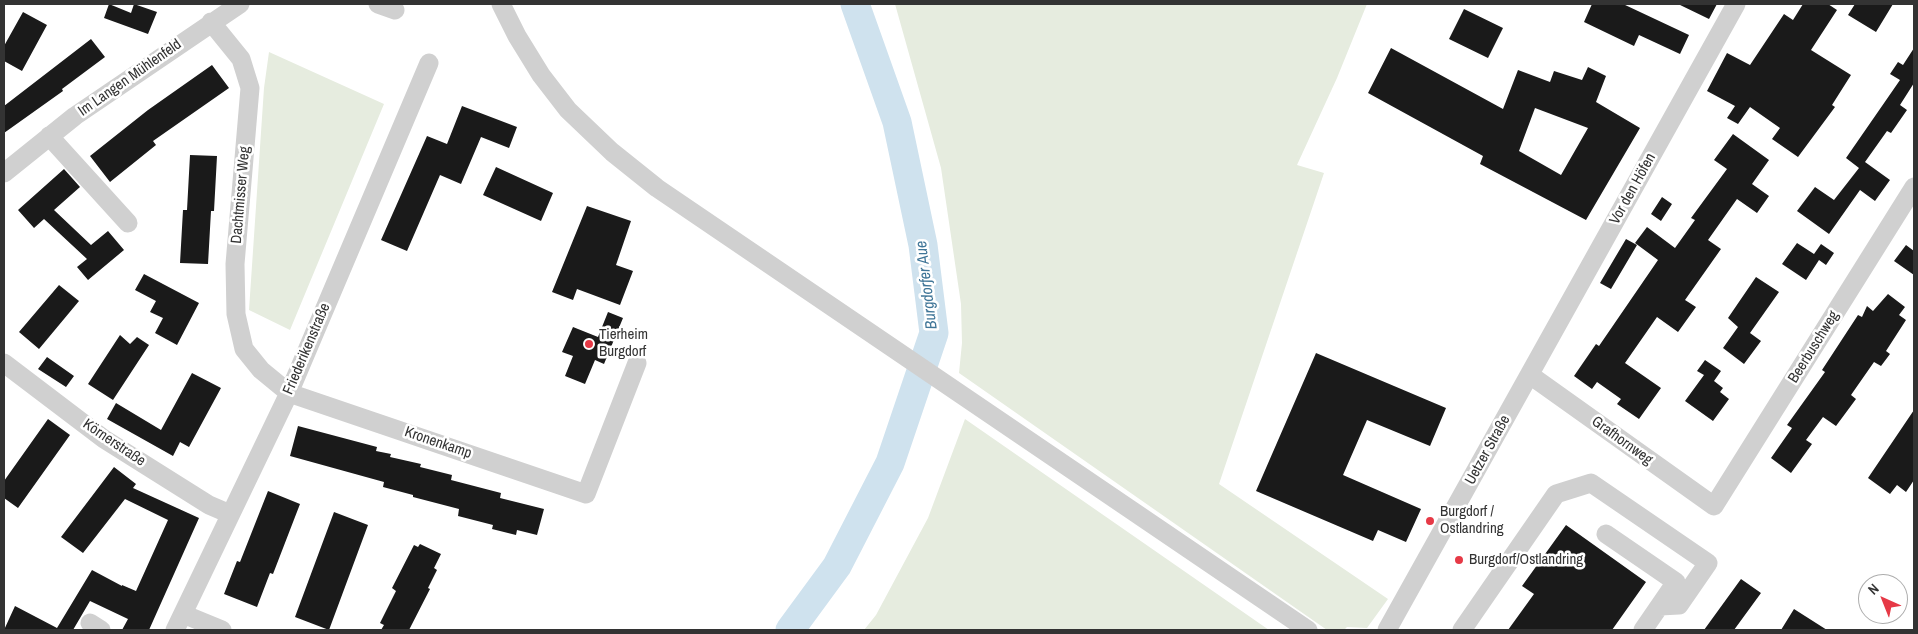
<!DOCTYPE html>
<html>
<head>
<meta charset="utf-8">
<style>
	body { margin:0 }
	#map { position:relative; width:1918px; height:634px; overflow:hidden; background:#fff; font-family:"Archivo Narrow",sans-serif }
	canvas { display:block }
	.frame { position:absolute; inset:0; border:5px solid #333; pointer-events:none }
	.north { position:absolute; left:1858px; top:574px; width:50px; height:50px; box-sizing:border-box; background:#fff; border:1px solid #adadad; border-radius:50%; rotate:316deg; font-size:14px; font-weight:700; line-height:20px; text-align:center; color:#333 }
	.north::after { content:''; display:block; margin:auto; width:18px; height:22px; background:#e63946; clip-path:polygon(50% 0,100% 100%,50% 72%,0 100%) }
</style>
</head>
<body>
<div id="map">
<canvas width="1918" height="634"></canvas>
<div class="frame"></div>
<div class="north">N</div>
</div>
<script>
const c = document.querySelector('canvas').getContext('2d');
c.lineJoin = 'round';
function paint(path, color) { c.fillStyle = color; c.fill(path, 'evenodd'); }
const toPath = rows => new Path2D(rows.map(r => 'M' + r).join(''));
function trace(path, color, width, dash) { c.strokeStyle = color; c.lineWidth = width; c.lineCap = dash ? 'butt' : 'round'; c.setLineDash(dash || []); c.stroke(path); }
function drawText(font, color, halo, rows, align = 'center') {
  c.font = font + ' "Archivo Narrow",sans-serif'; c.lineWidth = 5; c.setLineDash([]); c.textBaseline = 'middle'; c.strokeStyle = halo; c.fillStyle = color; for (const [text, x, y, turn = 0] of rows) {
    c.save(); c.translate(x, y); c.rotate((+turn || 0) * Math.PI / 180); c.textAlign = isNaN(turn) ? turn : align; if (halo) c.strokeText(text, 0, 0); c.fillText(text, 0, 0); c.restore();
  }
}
const green = toPath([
	[895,4,1367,4,1337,78,1297,165,1324,173,1219,484,1388,599,1367,628,1347,627,1344,630,1327,630,959,373,962,343,961,304,941,168],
	[269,52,384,104,290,330,249,310,264,88],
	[965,419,1269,630,864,630,876,615,928,518]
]);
const river = toPath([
	[790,630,837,566,890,463,934,333,923,245,897,122,855,4]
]);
const building = toPath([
	[109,4,131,13,134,4,157,12,148,34,104,18],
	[1592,4,1623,4,1689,35,1680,54,1639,35,1634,46,1584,22],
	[1678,4,1717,4,1709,19],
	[1803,4,1828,4,1837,10,1811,50,1851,75,1832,105,1835,107,1798,157,1772,139,1780,128,1750,107,1738,124,1727,118,1735,106,1707,91,1727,53,1750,65,1784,14,1793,20],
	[1855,4,1893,4,1876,32,1848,15],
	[1464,9,1503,28,1488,58,1449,39],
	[23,12,47,25,22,71,4,61,4,46],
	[91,39,105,57,62,89,63,91,4,133,4,106],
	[1391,48,1503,109,1518,70,1550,82,1554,71,1582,80,1588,67,1606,76,1596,102,1640,128,1586,220,1480,164,1483,156,1368,93],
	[1535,108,1588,128,1561,175,1519,151],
	[1914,48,1914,83,1900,105,1907,110,1891,133,1887,131,1865,162,1890,180,1875,201,1860,190,1829,234,1797,211,1815,187,1834,200,1859,168,1846,158,1900,80,1890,74,1898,62,1903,65],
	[212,65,229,88,153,141,156,145,110,182,90,156,148,110],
	[462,106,517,127,509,148,481,137,461,184,440,175,407,251,381,240,427,136,447,144],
	[1733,134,1769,160,1752,184,1769,196,1757,213,1737,199,1708,240,1721,249,1685,300,1696,307,1678,332,1657,317,1625,363,1661,388,1639,419,1617,404,1621,399,1597,382,1592,389,1574,376,1596,344,1599,346,1658,260,1635,243,1647,227,1675,248,1695,220,1691,218,1727,169,1714,160],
	[190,155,217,156,214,211,211,211,208,264,180,263,183,210,187,210],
	[496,167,553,193,541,221,483,195],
	[64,169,80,187,54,210,91,245,108,231,124,250,88,280,77,267,87,259,44,219,34,228,18,210],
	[1662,197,1672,204,1661,221,1651,214],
	[587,206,631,221,616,265,633,271,620,305,577,289,573,300,552,292],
	[1626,239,1637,245,1611,289,1600,283],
	[1797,243,1814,254,1821,244,1834,253,1826,265,1819,260,1806,280,1782,264],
	[1906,245,1914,251,1914,275,1894,261],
	[144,274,199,303,177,345,155,333,163,318,150,312,156,301,135,290],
	[1756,277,1779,292,1750,333,1761,341,1744,364,1723,348,1738,327,1728,318],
	[59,285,79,301,39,349,19,332],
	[1888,294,1905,307,1899,315,1906,320,1886,351,1890,354,1881,366,1874,362,1851,395,1856,399,1836,426,1823,417,1806,440,1812,444,1791,473,1771,458,1792,428,1787,425,1825,372,1822,370,1858,315,1862,317,1867,306,1873,311],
	[608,312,623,318,604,364,595,360,585,384,565,376,573,356,562,352,573,327,598,337],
	[120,335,130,344,137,337,149,345,113,400,88,384],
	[1316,353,1446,408,1430,446,1367,420,1343,475,1421,509,1406,542,1378,530,1373,541,1256,491],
	[47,357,74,376,66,387,38,369],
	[1705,360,1721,371,1714,381,1723,388,1720,392,1729,399,1713,421,1685,401,1704,375,1697,371],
	[192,373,221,388,189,447,180,442,173,456,107,419,116,403,161,430],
	[1914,410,1914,480,1906,492,1897,485,1890,494,1868,478],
	[48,419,70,435,18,508,4,498,4,481],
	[298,426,377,447,376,451,391,454,390,457,421,464,420,467,452,475,451,480,501,493,500,498,544,509,537,535,517,530,516,535,492,529,493,525,458,516,459,509,413,497,413,495,383,487,384,482,290,456],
	[114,467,136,484,133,488,199,518,149,630,122,630,128,619,90,601,73,630,4,630,15,606,57,628,92,570,122,586,122,585,136,591,168,520,125,499,83,553,61,537],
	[268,491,300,504,273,574,270,573,257,607,224,594,237,561,240,562],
	[334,512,368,525,329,630,295,617],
	[1566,525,1646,582,1612,630,1508,630,1534,594,1522,586],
	[420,544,441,554,434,568,437,570,428,588,430,589,409,630,381,630,384,625,380,623,396,591,392,588,414,545,418,547],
	[1741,579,1761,593,1734,630,1704,630],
	[1794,609,1827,630,1781,630]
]);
const minor = toPath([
	[378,4,395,10],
	[501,4,517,36,541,75,568,110,612,152,657,188,1308,630],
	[211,22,241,59,250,88,235,264,236,314,244,349,261,370,289,393,586,494,637,363],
	[49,136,128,223],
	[4,173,75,116,240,4],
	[4,363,104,439,209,505,230,514],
	[1530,375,1714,506,1914,187],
	[1606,534,1676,582,1643,630],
	[183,614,222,630],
	[90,623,101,630],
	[175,630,289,393,429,63],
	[1387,630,1736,4],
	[1462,630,1556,494,1591,483,1708,563,1679,605,1660,606]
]);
const markers = [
	[589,344,5,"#e63946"],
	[1430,521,5,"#e63946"],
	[1459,560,5,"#e63946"]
];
const streetNames = [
	["Im Langen Mühlenfeld",130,78,-35],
	["Vor den Höfen",1633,189,-61],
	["Dachtmisser Weg",241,195,-85],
	["Beerbuschweg",1814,347,-58],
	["Friederikenstraße",307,349,-67],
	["Grafhornweg",1622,441,36],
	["Körnerstraße",114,443,34],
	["Kronenkamp",438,443,19],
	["Uetzer Straße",1488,450,-61]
];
const poiNames = [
	["Tierheim",599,335],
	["Burgdorf",599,352],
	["Burgdorf /",1440,512],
	["Ostlandring",1440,529],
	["Burgdorf/Ostlandring",1469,560]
];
const waterNames = [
	["Burgdorfer Aue",927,285,-97]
];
paint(green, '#e6ecdf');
trace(river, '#cfe2ee', 29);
paint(building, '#1a1a1a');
trace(minor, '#d0d0d0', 19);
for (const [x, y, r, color] of markers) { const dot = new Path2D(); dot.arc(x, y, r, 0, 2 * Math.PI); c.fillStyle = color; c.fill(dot); trace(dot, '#fff', 2); }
drawText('15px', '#333', '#fff', streetNames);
drawText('15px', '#333', '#fff', poiNames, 'left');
drawText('italic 16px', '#3f7597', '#fff', waterNames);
</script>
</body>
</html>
